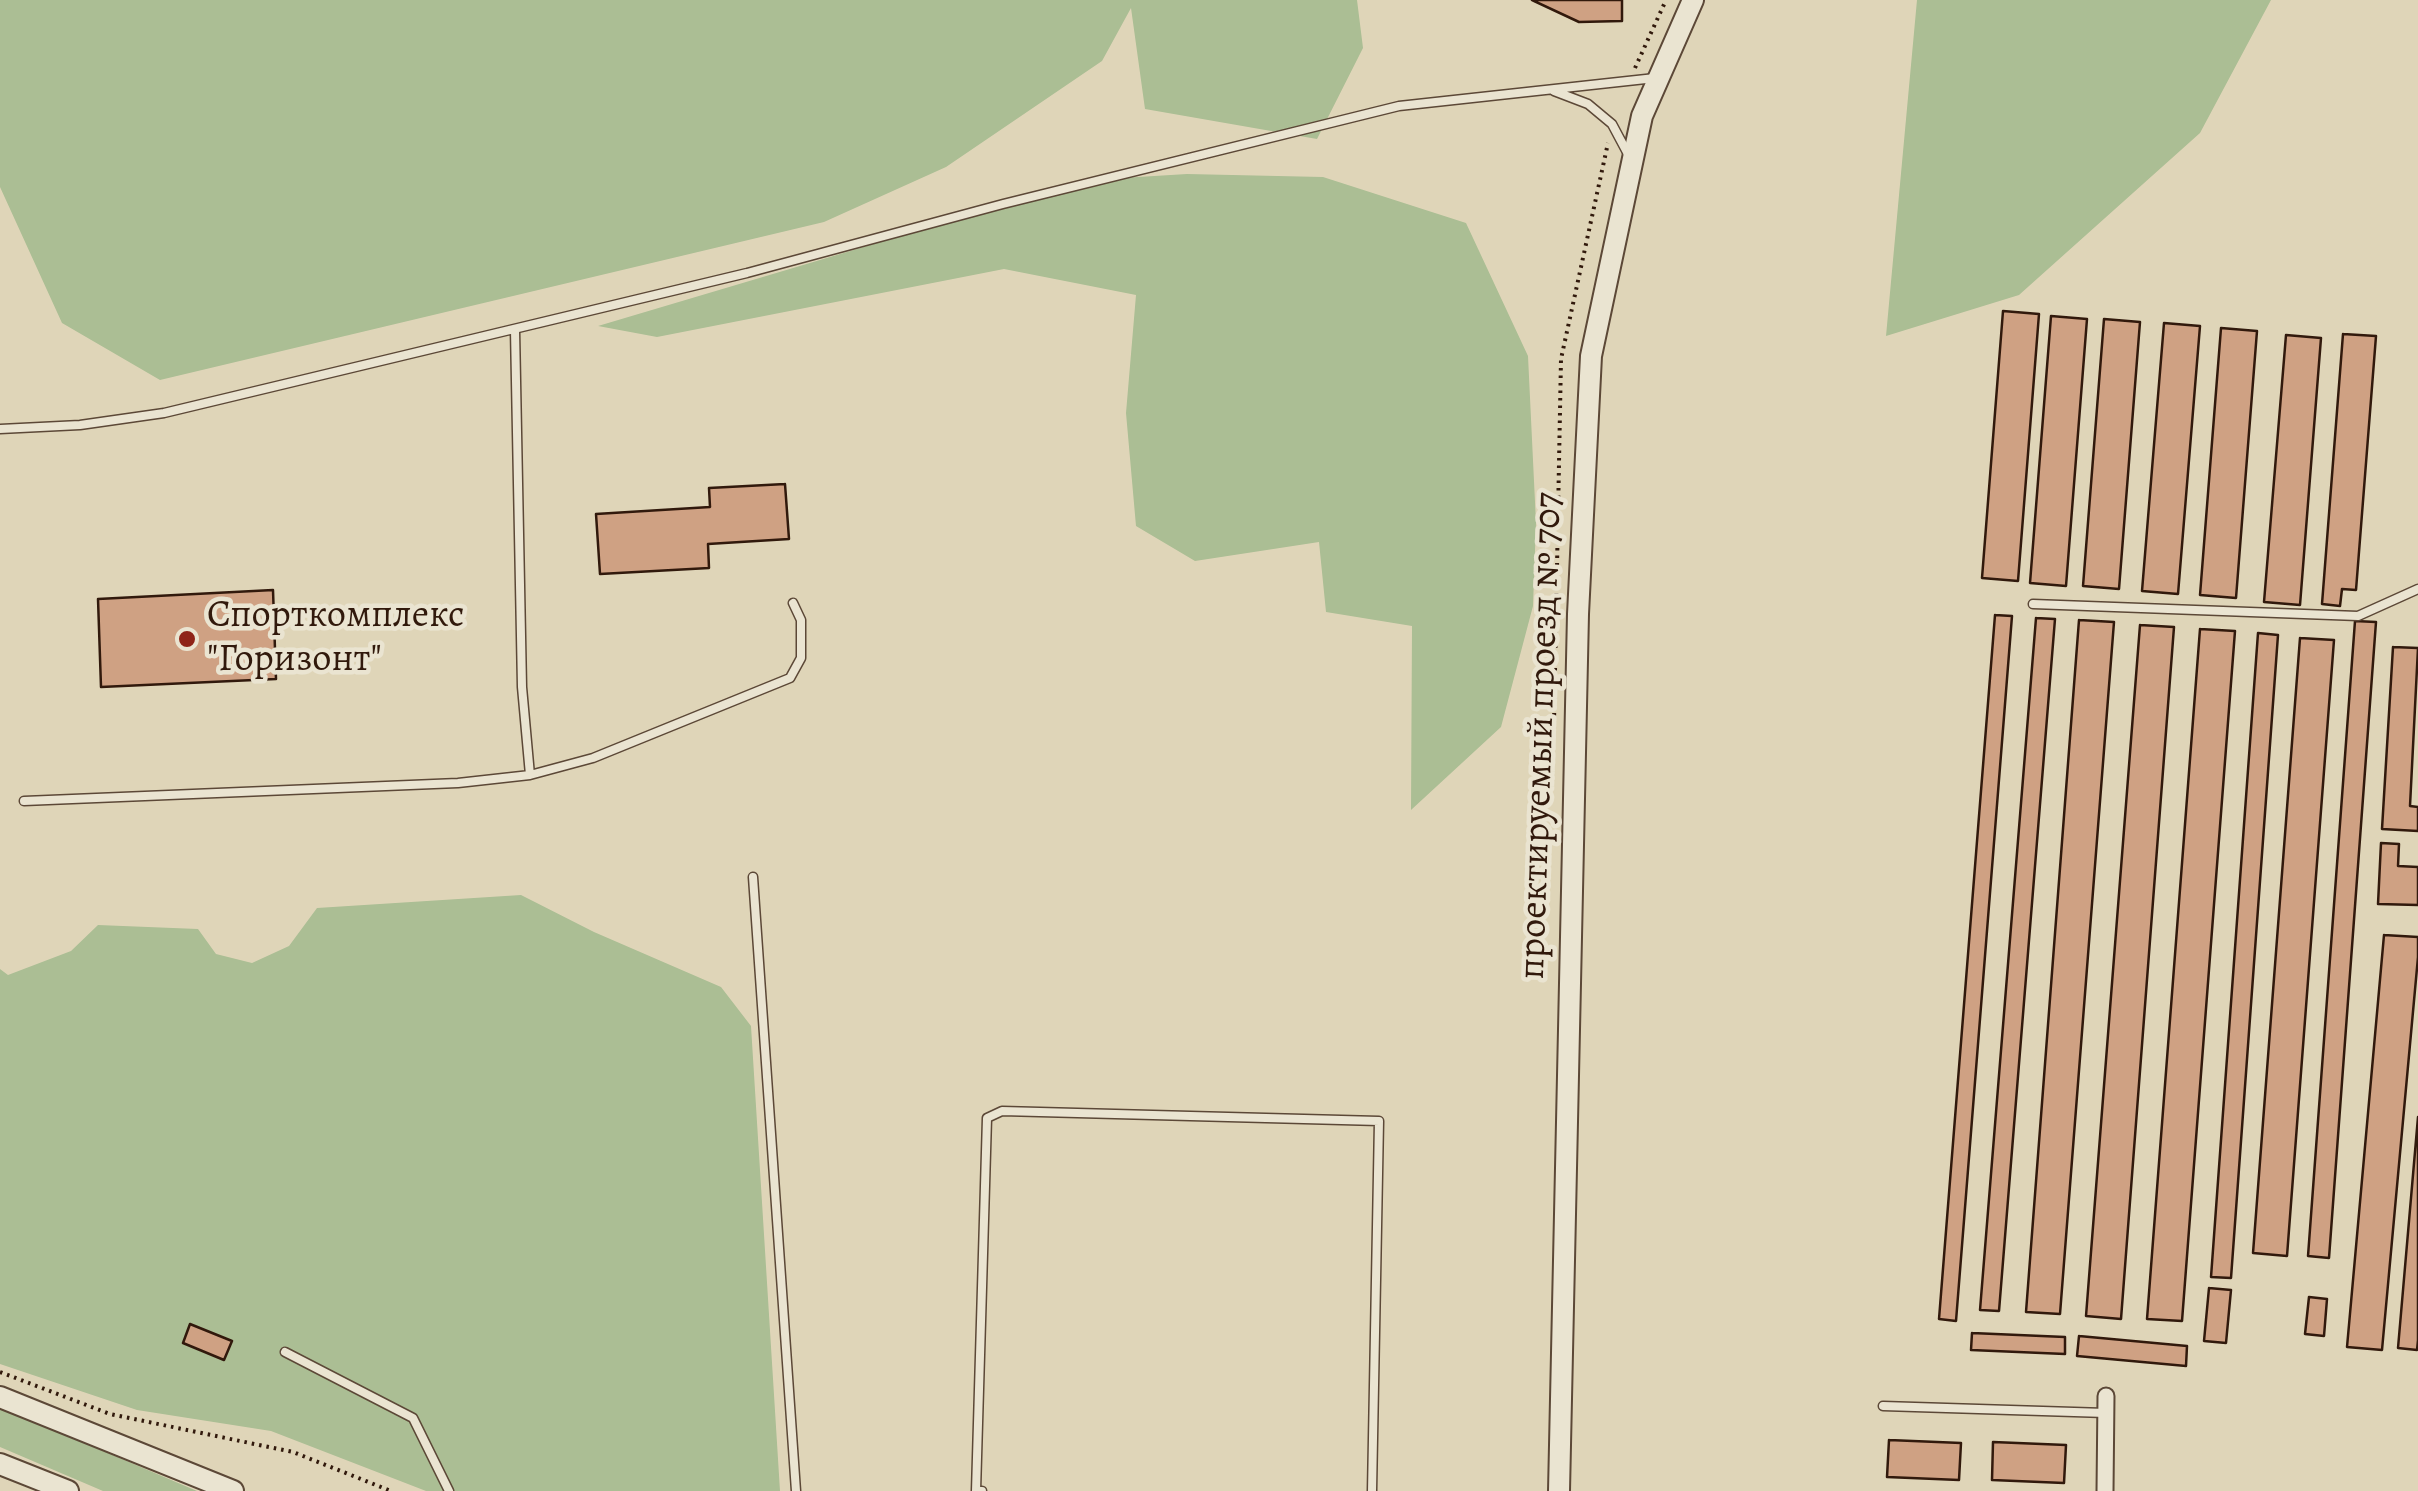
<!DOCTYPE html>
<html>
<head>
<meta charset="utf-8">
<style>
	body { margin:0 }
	canvas { display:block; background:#dfd5b8 }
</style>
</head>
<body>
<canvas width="2418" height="1491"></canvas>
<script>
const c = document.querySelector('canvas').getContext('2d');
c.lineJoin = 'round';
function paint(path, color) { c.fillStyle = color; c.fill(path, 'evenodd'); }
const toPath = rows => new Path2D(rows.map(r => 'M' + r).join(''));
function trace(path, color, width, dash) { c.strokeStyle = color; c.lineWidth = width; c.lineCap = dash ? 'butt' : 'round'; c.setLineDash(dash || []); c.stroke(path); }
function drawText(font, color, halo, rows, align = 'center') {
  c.font = font + ' Alegreya,serif'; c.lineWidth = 9; c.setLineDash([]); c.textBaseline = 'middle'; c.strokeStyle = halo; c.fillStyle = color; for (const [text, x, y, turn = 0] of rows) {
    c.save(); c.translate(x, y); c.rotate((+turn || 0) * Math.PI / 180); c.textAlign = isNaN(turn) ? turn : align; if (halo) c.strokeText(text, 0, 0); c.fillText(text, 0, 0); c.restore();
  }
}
const green = toPath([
	[0,0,1357,0,1363,48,1317,139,1145,109,1131,8,1102,61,946,167,824,222,160,380,62,323,0,187],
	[1917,0,2271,0,2200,133,2019,295,1886,336],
	[1187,174,1323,177,1466,223,1528,356,1536,523,1533,606,1501,727,1411,810,1412,626,1326,612,1319,542,1195,561,1136,526,1126,413,1136,295,1004,269,657,337,598,326,1089,180],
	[521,895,594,932,721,987,751,1026,780,1491,426,1491,271,1431,137,1410,0,1364,0,969,8,975,71,951,98,925,198,929,216,954,252,963,289,946,317,908],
	[0,1407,197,1491,103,1491,0,1447]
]);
const building = toPath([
	[1532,0,1622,0,1622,21,1579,22,1532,0],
	[2003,311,2039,314,2018,581,1982,578,2003,311],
	[2051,316,2087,319,2066,586,2030,583,2051,316],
	[2104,319,2140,322,2119,589,2083,586,2104,319],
	[2164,323,2200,326,2178,594,2142,591,2164,323],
	[2221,328,2257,331,2236,598,2200,595,2221,328],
	[2343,334,2376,336,2356,590,2342,589,2340,606,2322,604,2343,334],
	[2286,335,2321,338,2300,605,2264,602,2286,335],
	[785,484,789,539,708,544,709,568,600,574,596,514,710,507,709,488,785,484],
	[273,590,276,679,101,687,98,599,273,590],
	[1995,615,2012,616,1956,1321,1939,1319,1995,615],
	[2036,618,2055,619,1999,1311,1980,1310,2036,618],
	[2079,620,2114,622,2060,1314,2026,1312,2079,620],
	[2355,621,2376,622,2329,1258,2308,1256,2355,621],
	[2140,625,2174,627,2121,1319,2086,1316,2140,625],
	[2200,629,2235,631,2182,1321,2147,1319,2200,629],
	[2258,633,2278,635,2231,1278,2211,1277,2258,633],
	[2300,638,2334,640,2287,1256,2253,1253,2300,638],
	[2393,647,2418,648,2410,806,2418,807,2418,831,2382,829,2393,647],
	[2381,843,2399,844,2398,866,2418,867,2418,905,2378,904,2381,843],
	[2384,935,2418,937,2418,957,2382,1350,2347,1347,2384,935],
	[2418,1117,2418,1340,2417,1350,2398,1348,2418,1117],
	[2209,1288,2231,1290,2226,1343,2204,1341,2209,1288],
	[2309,1297,2327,1299,2324,1336,2305,1334,2309,1297],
	[190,1324,232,1341,224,1360,183,1343,190,1324],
	[1972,1333,2065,1337,2065,1354,1971,1350,1972,1333],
	[2079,1336,2187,1346,2186,1366,2077,1356,2079,1336],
	[1889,1440,1961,1443,1959,1480,1887,1477,1889,1440],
	[1993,1442,2066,1445,2064,1483,1992,1480,1993,1442]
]);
const path = toPath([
	[1635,68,1666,0],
	[1554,723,1561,359,1608,143],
	[0,1372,110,1414,293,1452,391,1491]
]);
const service = toPath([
	[1554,91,1588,104,1612,124,1628,154],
	[0,429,80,425,164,413,747,273,1003,204,1399,106,1655,78],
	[2033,604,2358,616,2418,589],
	[530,775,593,758,790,678,801,658,801,620,793,603],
	[24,801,458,783,530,775,522,687,515,330],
	[753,877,796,1491],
	[285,1352,413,1418,449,1491],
	[1883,1406,2106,1413],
	[982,1491,976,1491,987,1118,1002,1111,1379,1121,1372,1491]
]);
const minor = toPath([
	[2105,1491,2106,1396]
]);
const tertiary = toPath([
	[0,1397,233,1491],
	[0,1464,68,1491],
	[1559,1491,1578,614,1591,356,1642,116,1693,0]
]);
const markers = [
	[187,639,10,"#8f2418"]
];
const poiNames = [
	["Спорткомплекс",207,617],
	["\"Горизонт\"",207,661]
];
const streetNames = [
	["проектируемый проезд № 707",1542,736,-88]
];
paint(green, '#abbe94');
paint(building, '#cfa183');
trace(building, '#31190c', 2.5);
trace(service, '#5c4837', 11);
trace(minor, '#5c4837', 19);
trace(tertiary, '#5c4837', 24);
trace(path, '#31190c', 4, [2.5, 5]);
trace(service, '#eae4d1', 8);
trace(minor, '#eae4d1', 15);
trace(tertiary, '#eae4d1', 20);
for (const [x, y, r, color] of markers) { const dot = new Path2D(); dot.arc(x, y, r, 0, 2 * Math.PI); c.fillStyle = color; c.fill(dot); trace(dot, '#eae4d1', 4); }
drawText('38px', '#31190c', '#eae4d1', poiNames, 'left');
drawText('38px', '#31190c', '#eae4d1', streetNames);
</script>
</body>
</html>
